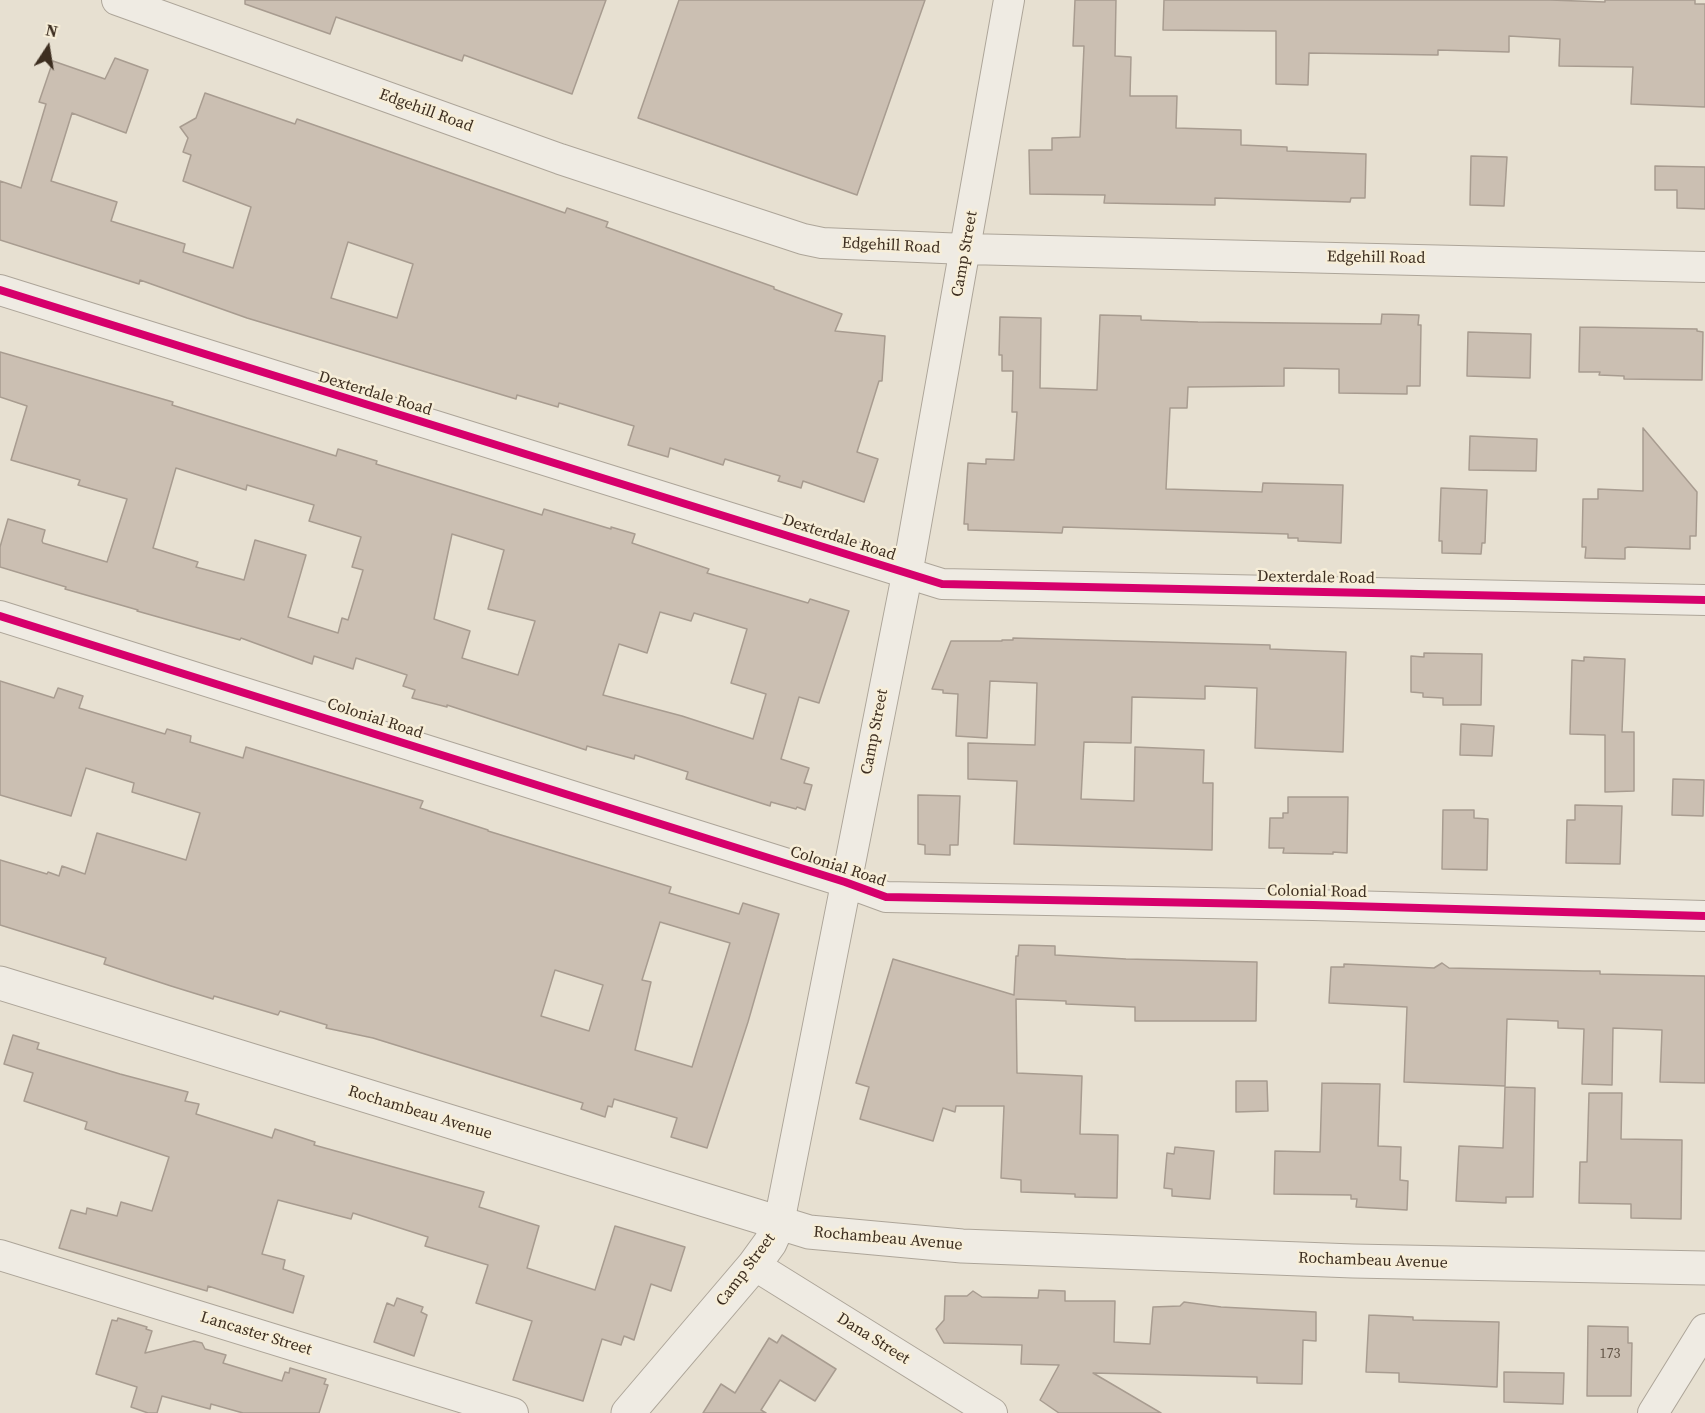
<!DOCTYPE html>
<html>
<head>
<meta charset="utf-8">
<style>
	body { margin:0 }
	#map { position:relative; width:1705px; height:1413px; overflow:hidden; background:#e7e0d1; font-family:"Source Serif 4",serif }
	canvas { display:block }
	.north { position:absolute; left:18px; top:18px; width:60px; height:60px; -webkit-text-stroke:4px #f7eed8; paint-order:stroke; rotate:12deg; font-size:16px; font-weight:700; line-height:24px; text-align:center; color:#3d2e20 }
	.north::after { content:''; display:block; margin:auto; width:21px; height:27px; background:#3d2e20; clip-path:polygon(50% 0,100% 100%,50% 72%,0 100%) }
</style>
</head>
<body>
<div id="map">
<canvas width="1705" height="1413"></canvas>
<div class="north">N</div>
</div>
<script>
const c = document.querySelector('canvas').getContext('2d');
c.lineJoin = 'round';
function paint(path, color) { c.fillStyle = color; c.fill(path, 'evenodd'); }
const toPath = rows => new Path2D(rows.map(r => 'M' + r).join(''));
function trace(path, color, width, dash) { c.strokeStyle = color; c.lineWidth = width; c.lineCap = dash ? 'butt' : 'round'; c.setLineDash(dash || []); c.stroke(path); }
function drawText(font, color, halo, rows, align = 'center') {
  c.font = font + ' "Source Serif 4",serif'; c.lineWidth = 5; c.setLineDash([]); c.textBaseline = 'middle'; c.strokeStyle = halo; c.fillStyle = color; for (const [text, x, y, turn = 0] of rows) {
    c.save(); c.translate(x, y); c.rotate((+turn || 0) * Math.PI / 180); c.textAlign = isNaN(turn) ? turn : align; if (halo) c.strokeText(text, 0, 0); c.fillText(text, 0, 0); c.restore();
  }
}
const building = toPath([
	[245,0,606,0,572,94,464,55,462,61,336,17,330,34,245,4,245,0],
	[679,0,925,0,857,195,638,118,679,0],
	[1075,0,1116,0,1115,56,1131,57,1130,96,1177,96,1176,128,1241,130,1241,145,1287,147,1287,151,1366,154,1365,198,1351,198,1350,202,1215,198,1215,205,1153,204,1104,203,1105,195,1030,194,1029,150,1052,150,1052,138,1080,137,1084,46,1073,46,1075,0],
	[1164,0,1550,0,1605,2,1605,0,1695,0,1695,4,1705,4,1705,107,1631,104,1633,67,1559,66,1560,39,1509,36,1509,52,1438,50,1438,55,1309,53,1308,85,1276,84,1276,31,1163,30,1164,0],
	[115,58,148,70,126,133,72,113,51,181,117,202,111,221,185,244,183,252,233,268,251,207,183,181,191,155,183,152,188,138,180,127,196,118,205,93,295,124,297,119,565,213,567,208,608,222,606,227,774,287,774,289,842,314,835,331,885,336,882,381,879,381,857,452,878,459,864,502,803,481,801,488,778,481,780,476,725,459,723,465,670,448,668,457,628,445,634,426,559,403,558,407,517,395,516,399,247,318,140,280,139,284,0,240,0,181,21,188,46,104,39,102,53,61,105,79,115,58],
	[348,242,413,264,397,318,331,298,348,242],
	[1471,156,1507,157,1504,206,1470,205,1471,156],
	[1655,166,1705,167,1705,209,1677,208,1677,190,1655,190,1655,166],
	[1382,314,1419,315,1418,325,1421,325,1420,386,1407,386,1407,394,1339,393,1339,369,1284,368,1284,386,1188,387,1187,408,1170,408,1166,489,1262,492,1263,483,1343,485,1341,543,1298,541,1298,538,1288,538,1288,534,1063,527,1062,533,1000,531,968,530,968,524,964,524,968,463,986,464,986,459,1014,460,1017,412,1012,412,1013,371,1002,371,1002,355,999,355,1000,317,1041,318,1040,388,1097,390,1100,315,1141,316,1141,320,1198,322,1381,324,1382,314],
	[1580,327,1697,329,1697,331,1703,332,1702,380,1624,379,1624,376,1599,375,1600,372,1579,372,1580,327],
	[1468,332,1531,334,1530,378,1467,376,1468,332],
	[0,352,173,402,172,405,336,456,338,449,377,461,376,464,542,515,544,509,611,529,611,527,635,534,632,543,709,569,707,573,808,603,810,599,849,611,819,703,799,697,781,759,809,768,804,783,812,785,805,810,797,807,796,809,771,802,770,806,686,779,688,772,635,755,634,759,587,746,586,750,447,705,447,707,412,698,415,690,403,686,407,675,356,658,353,669,314,656,312,664,241,638,240,640,137,611,138,610,65,589,66,587,0,567,0,547,8,519,45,530,42,541,43,543,107,562,127,499,78,485,80,480,11,460,27,406,0,397,0,352],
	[176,468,246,490,247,485,314,505,309,521,361,537,352,567,363,570,348,620,342,618,338,633,288,617,306,555,255,540,244,580,196,567,198,562,153,548,176,468],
	[452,534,504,550,488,609,535,621,518,675,462,658,470,631,434,619,452,534],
	[660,612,691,621,694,613,747,629,731,683,766,694,753,739,682,716,603,695,619,644,647,653,660,612],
	[1643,428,1697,492,1696,536,1690,536,1690,549,1628,547,1625,548,1625,559,1585,558,1586,547,1582,547,1583,499,1598,499,1598,489,1643,491,1643,428],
	[1470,436,1537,439,1536,471,1469,470,1470,436],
	[1441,488,1487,490,1485,543,1482,543,1481,554,1442,553,1442,541,1439,541,1441,488],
	[1013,638,1270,645,1270,649,1346,652,1343,752,1255,748,1257,688,1205,686,1205,699,1132,697,1131,743,1084,742,1081,799,1134,801,1135,747,1204,750,1203,783,1213,783,1212,850,1014,844,1017,781,968,779,968,743,1035,745,1037,683,990,681,987,738,956,736,958,694,943,693,943,690,932,689,951,641,1002,641,1002,640,1013,640,1013,638],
	[1424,653,1482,654,1481,705,1443,705,1443,698,1423,697,1423,693,1411,692,1411,656,1424,657,1424,653],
	[1584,657,1625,659,1622,732,1634,732,1634,791,1605,792,1605,735,1570,734,1572,660,1584,661,1584,657],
	[0,681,54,698,58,688,83,696,79,708,165,734,167,729,191,736,190,742,243,758,246,747,423,801,420,808,488,830,488,831,671,887,669,893,739,914,743,903,779,914,748,1022,707,1148,671,1137,677,1118,614,1099,612,1107,608,1106,605,1117,581,1109,583,1103,373,1038,326,1028,327,1025,280,1011,278,1015,214,996,213,999,171,986,104,964,106,958,0,925,0,860,47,874,48,872,59,876,62,866,85,874,97,833,186,860,200,813,132,792,134,783,86,768,71,816,0,795,0,681],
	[660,922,730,943,692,1067,635,1050,651,982,642,980,660,922],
	[555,970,603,985,589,1031,541,1016,555,970],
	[1461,724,1494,726,1492,756,1460,755,1461,724],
	[1673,779,1704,780,1703,816,1672,815,1673,779],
	[918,795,960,796,958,845,950,845,950,855,925,854,925,845,918,844,918,795],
	[1288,797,1348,797,1347,853,1333,852,1333,854,1283,853,1284,848,1269,848,1270,818,1283,818,1283,813,1288,813,1288,797],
	[1575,805,1622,806,1620,864,1566,863,1567,820,1575,820,1575,805],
	[1443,810,1474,810,1474,818,1488,819,1487,870,1442,869,1443,810],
	[1019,945,1055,946,1055,955,1126,959,1257,962,1256,1021,1135,1021,1135,1007,1066,1004,1066,1001,1016,999,1017,1073,1082,1076,1080,1134,1118,1135,1117,1198,1075,1197,1075,1194,1021,1192,1021,1180,1001,1178,1004,1106,956,1106,955,1112,943,1108,933,1141,860,1119,869,1087,856,1083,893,959,1014,995,1016,956,1018,956,1019,945],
	[1442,963,1449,968,1584,971,1600,971,1600,974,1705,976,1705,1083,1660,1082,1662,1030,1613,1028,1612,1085,1582,1084,1584,1029,1558,1028,1558,1021,1507,1019,1505,1086,1404,1082,1407,1007,1329,1003,1331,967,1344,967,1344,964,1434,968,1442,963],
	[13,1035,39,1043,37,1049,120,1074,188,1092,185,1101,199,1104,196,1114,272,1138,275,1129,315,1142,314,1145,484,1192,479,1207,539,1226,527,1268,595,1290,615,1226,685,1247,671,1291,651,1284,634,1340,624,1336,621,1345,602,1339,583,1401,513,1380,532,1321,476,1303,488,1265,425,1246,428,1237,353,1213,351,1219,278,1200,262,1254,285,1260,283,1269,304,1276,293,1313,208,1286,207,1291,59,1248,71,1210,86,1214,87,1208,117,1216,121,1202,152,1211,169,1157,85,1129,87,1122,24,1101,33,1073,4,1064,13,1035],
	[1236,1081,1267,1081,1268,1111,1236,1112,1236,1081],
	[1322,1083,1380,1084,1378,1146,1401,1147,1400,1180,1408,1181,1407,1210,1356,1207,1357,1199,1351,1199,1351,1195,1274,1194,1275,1151,1320,1152,1322,1083],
	[1505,1087,1535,1088,1533,1197,1506,1197,1506,1203,1456,1201,1459,1146,1503,1148,1505,1087],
	[1589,1093,1622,1093,1621,1139,1682,1140,1681,1219,1631,1218,1631,1204,1579,1203,1580,1162,1587,1162,1589,1093],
	[1175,1147,1214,1151,1210,1199,1172,1196,1172,1189,1164,1188,1167,1153,1174,1154,1175,1147],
	[1039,1290,1065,1291,1065,1301,1115,1301,1114,1342,1150,1344,1153,1307,1180,1306,1184,1302,1221,1307,1316,1312,1316,1341,1303,1340,1302,1384,1257,1383,1257,1377,1093,1373,1161,1413,1059,1413,1040,1400,1059,1365,1021,1364,1022,1345,944,1343,936,1329,944,1320,945,1296,967,1296,973,1291,982,1297,1038,1298,1039,1290],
	[397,1298,423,1307,421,1312,427,1315,414,1356,374,1342,387,1303,394,1306,397,1298],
	[1369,1315,1413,1317,1413,1320,1499,1322,1497,1387,1399,1382,1399,1373,1366,1372,1369,1315],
	[118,1318,147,1327,146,1329,152,1331,145,1353,194,1341,202,1343,205,1349,226,1355,223,1363,282,1381,285,1372,289,1373,290,1368,326,1379,324,1384,328,1385,319,1413,243,1413,211,1404,210,1409,162,1396,157,1413,148,1413,131,1407,137,1387,96,1374,112,1320,117,1321,118,1318],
	[1588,1326,1628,1327,1628,1343,1632,1343,1631,1396,1587,1396,1588,1326],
	[782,1335,836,1369,815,1401,780,1380,761,1410,766,1413,703,1413,721,1384,735,1393,769,1338,777,1343,782,1335],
	[1504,1372,1564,1373,1563,1404,1504,1402,1504,1372]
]);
const minor = toPath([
	[117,0,560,159,803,239,822,243,966,249,1705,267],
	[0,290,942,584,1705,600],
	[0,616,845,882,886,897,1313,905,1705,916],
	[779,1223,907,575,1009,0],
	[0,1255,513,1413],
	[754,1265,992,1413],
	[1653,1413,1705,1329]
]);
const tertiary = toPath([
	[0,983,809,1232,962,1246,1353,1261,1705,1268],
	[628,1413,754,1265,770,1243,779,1223]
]);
const cycleway = toPath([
	[0,290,942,584,1705,600],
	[0,616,845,882,886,897,1313,905,1705,916]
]);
const numberNames = [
	["173",1610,1354]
];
const streetNames = [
	["Edgehill Road",426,111,20],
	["Edgehill Road",891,246,3],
	["Camp Street",965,254,-80],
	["Edgehill Road",1376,258,1],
	["Dexterdale Road",375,394,17],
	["Dexterdale Road",839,538,18],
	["Dexterdale Road",1316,578,1],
	["Colonial Road",375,719,18],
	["Camp Street",875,732,-79],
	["Colonial Road",838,867,18],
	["Colonial Road",1317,892,1],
	["Rochambeau Avenue",420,1113,17],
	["Rochambeau Avenue",888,1239,5],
	["Rochambeau Avenue",1373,1261,2],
	["Camp Street",746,1270,-53],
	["Lancaster Street",256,1334,17],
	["Dana Street",873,1339,32]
];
paint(building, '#cbbfb2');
trace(building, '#a89c90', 1.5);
trace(minor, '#ada599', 32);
trace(tertiary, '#ada599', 35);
trace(minor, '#efebe3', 30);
trace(tertiary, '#efebe3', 33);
trace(cycleway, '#d6006c', 8);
drawText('14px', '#605244', null, numberNames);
drawText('16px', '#3d2e20', '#f7eed8', streetNames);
</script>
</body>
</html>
